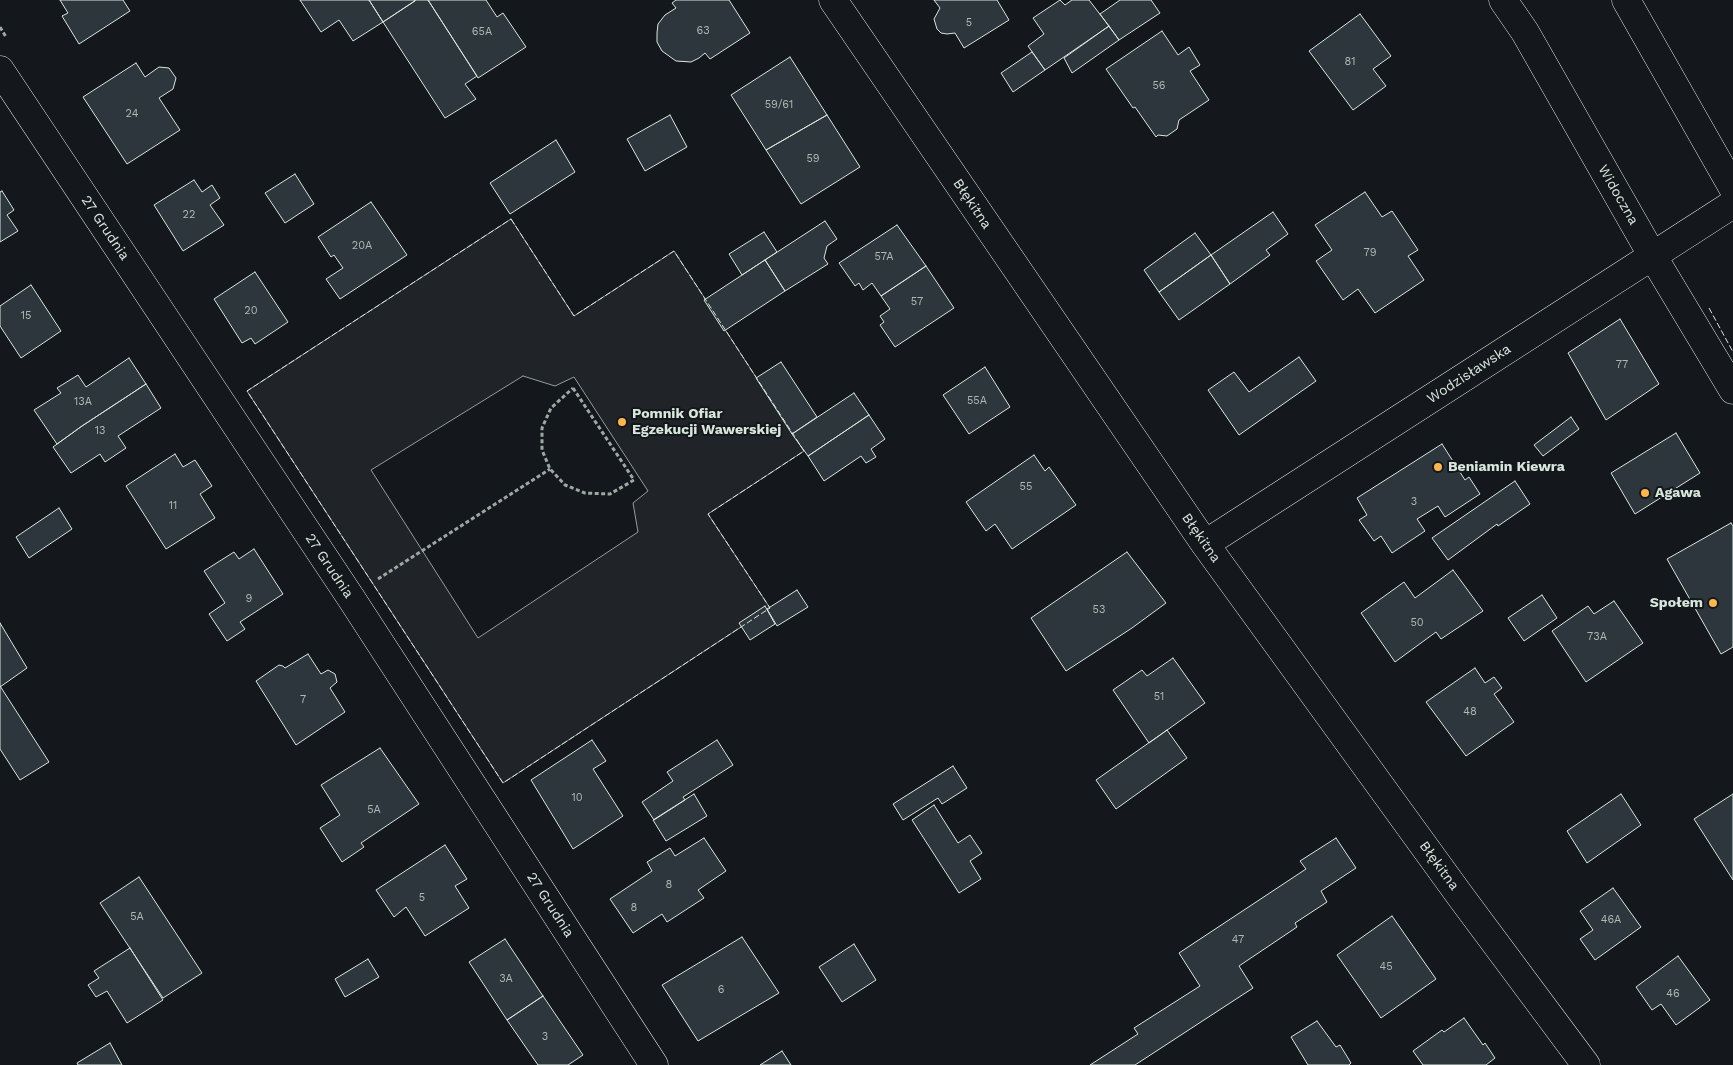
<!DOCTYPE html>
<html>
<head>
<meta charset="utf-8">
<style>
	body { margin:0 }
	canvas { display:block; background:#14181c }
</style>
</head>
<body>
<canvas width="1733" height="1065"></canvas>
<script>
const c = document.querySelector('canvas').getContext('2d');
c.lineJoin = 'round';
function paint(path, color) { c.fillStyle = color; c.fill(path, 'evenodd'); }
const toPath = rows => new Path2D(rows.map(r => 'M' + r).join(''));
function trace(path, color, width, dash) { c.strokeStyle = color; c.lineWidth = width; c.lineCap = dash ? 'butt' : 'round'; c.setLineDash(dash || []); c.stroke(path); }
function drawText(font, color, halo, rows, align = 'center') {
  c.font = font + ' "Work Sans",sans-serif'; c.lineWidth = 4; c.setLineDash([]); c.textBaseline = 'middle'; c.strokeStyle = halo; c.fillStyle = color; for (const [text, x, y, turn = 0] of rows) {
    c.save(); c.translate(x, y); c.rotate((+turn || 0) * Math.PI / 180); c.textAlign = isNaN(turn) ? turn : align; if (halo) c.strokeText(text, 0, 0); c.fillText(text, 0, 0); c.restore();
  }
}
const green = toPath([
	[511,219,574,316,674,251,804,451,708,514,770,608,503,783,247,391,511,219],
	[523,376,555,386,574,377,648,491,633,503,638,532,478,638,371,470,523,376]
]);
const building = toPath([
	[60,0,123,0,130,11,79,44,62,16,68,13,60,0],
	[300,0,369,0,383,22,353,41,339,20,321,32,300,0],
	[369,0,415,0,415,1,383,22,369,0],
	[416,0,428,0,477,76,465,84,476,99,445,118,383,22,416,0],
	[428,0,486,0,497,17,503,13,526,47,478,78,428,0],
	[676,0,729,0,750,33,710,59,705,53,699,58,691,62,676,61,662,51,657,42,657,33,658,24,665,15,676,8,672,3,676,0],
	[934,0,997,0,1009,20,964,48,955,33,947,34,941,33,937,29,934,19,940,8,934,0],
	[1060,0,1065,5,1072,0,1089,0,1109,26,1045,70,1028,46,1044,34,1033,18,1060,0],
	[1120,0,1151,0,1160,13,1119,40,1100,14,1120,0],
	[1360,14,1391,56,1373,69,1386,86,1353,110,1309,51,1360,14],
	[1109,26,1119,40,1072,73,1064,58,1109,26],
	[1162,31,1178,55,1189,47,1200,65,1190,71,1209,100,1179,120,1177,129,1167,136,1158,135,1156,137,1135,107,1133,108,1106,69,1162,31],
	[1032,52,1045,70,1013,92,1001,73,1032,52],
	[790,57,827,115,766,150,731,95,790,57],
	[136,63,145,77,159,67,169,68,176,78,173,89,159,98,180,130,127,164,83,97,136,63],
	[670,115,687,147,645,171,627,139,670,115],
	[827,115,860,167,801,204,766,150,827,115],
	[556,140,575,172,510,214,490,183,556,140],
	[295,174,314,204,285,223,265,193,295,174],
	[194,180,202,192,212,185,220,198,210,205,224,225,183,251,154,205,194,180],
	[2,191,14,210,7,215,18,231,0,242,0,192,2,191],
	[1365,192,1382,217,1392,211,1418,250,1408,256,1424,280,1375,313,1358,289,1343,300,1316,261,1332,250,1315,225,1365,192],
	[371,202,407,255,340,299,326,279,343,268,334,255,331,257,318,237,371,202],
	[1273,212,1288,234,1266,250,1270,255,1230,284,1211,255,1273,212],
	[825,221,837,239,827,246,824,258,828,264,785,291,765,260,825,221],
	[897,225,926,266,881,296,872,283,863,290,859,283,855,286,839,263,897,225],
	[764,232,777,252,742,275,729,254,764,232],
	[1195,233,1211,255,1159,292,1144,270,1195,233],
	[1211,255,1230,284,1179,320,1159,292,1211,255],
	[765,260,785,291,724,331,704,300,765,260],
	[926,266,954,308,895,347,880,325,884,322,880,316,890,309,881,296,926,266],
	[255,272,288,322,255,344,251,338,242,343,214,299,255,272],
	[31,285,61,331,21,358,0,326,0,306,31,285],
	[1620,319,1659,384,1606,420,1568,353,1620,319],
	[1299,357,1316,381,1239,435,1208,390,1234,372,1249,392,1299,357],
	[129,358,146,384,82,426,57,444,34,410,61,393,57,388,78,375,86,387,129,358],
	[781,362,817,417,792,434,756,378,781,362],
	[985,367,1010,407,969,434,943,395,985,367],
	[146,384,161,408,118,436,126,448,105,462,100,454,71,473,53,447,82,426,146,384],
	[854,393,869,415,808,456,792,434,854,393],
	[869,415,885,439,871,449,876,457,866,463,861,456,824,481,808,456,869,415],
	[1571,417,1579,429,1543,456,1534,445,1571,417],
	[1676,433,1700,473,1635,514,1611,473,1676,433],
	[1442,444,1465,480,1469,477,1480,494,1445,517,1438,506,1417,519,1425,531,1392,553,1381,536,1374,541,1359,520,1367,515,1357,498,1442,444],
	[175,454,183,467,195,460,212,486,200,494,215,518,166,549,126,486,175,454],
	[1034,455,1045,471,1049,467,1076,505,1012,549,995,524,986,531,966,502,1034,455],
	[1515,481,1530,504,1498,526,1497,524,1448,560,1432,538,1515,481],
	[59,508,72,529,29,558,16,537,59,508],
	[1731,523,1733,526,1733,647,1721,654,1667,559,1731,523],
	[254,549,283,594,240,622,245,629,227,641,209,614,225,603,204,571,234,552,239,559,254,549],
	[1127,552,1166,603,1132,628,1066,671,1031,618,1127,552],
	[1453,570,1483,611,1441,639,1436,632,1395,662,1361,613,1404,582,1415,598,1453,570],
	[797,590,808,607,777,626,767,609,797,590],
	[1542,595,1557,618,1524,641,1508,618,1542,595],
	[1614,601,1643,643,1586,682,1552,631,1588,606,1594,614,1614,601],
	[765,606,775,624,750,640,739,623,765,606],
	[0,623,27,668,0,687,0,623],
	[308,654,321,674,328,670,335,674,337,682,330,688,345,712,296,745,256,681,279,665,283,666,285,668,308,654],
	[1173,658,1205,703,1149,743,1113,690,1142,670,1147,676,1173,658],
	[1475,668,1485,683,1494,677,1502,688,1494,694,1514,722,1466,756,1426,702,1475,668],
	[0,686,49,762,20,780,0,749,0,686],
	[1167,730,1187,758,1116,809,1096,780,1167,730],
	[592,740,606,761,593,769,623,816,573,849,531,780,592,740],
	[717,740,733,765,683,797,685,800,654,820,642,802,673,781,667,772,717,740],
	[380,748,419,804,361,843,364,847,342,862,320,828,340,815,321,785,380,748],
	[953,766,967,788,942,804,938,798,903,820,893,804,953,766],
	[694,794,707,816,666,841,653,820,694,794],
	[1621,794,1641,825,1587,863,1567,831,1621,794],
	[1733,794,1733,880,1694,819,1733,794],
	[934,805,958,843,970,835,982,853,970,861,981,879,959,893,912,820,934,805],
	[704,838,726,871,698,890,704,898,667,922,662,914,633,933,610,899,652,871,647,862,670,848,675,856,704,838],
	[1336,838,1356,868,1321,891,1327,902,1295,923,1297,927,1239,966,1253,988,1135,1065,1090,1065,1138,1034,1134,1028,1200,986,1179,953,1306,869,1300,861,1336,838],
	[445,845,467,879,455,886,469,908,425,936,406,907,394,917,376,890,445,845],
	[139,877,202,973,163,998,100,903,139,877],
	[1613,888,1641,927,1595,960,1580,939,1593,930,1580,911,1613,888],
	[1392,916,1436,979,1381,1018,1337,955,1392,916],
	[742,937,779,993,698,1041,662,985,742,937],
	[505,939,543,996,507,1020,469,962,505,939],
	[854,944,876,980,842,1002,819,967,854,944],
	[130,948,163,1000,127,1023,107,991,96,997,88,985,99,978,94,971,130,948],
	[1678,956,1710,1000,1676,1025,1661,1004,1652,1010,1636,987,1678,956],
	[368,959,379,977,345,997,335,979,368,959],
	[543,996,583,1055,568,1065,538,1065,507,1020,543,996],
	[1464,1018,1483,1045,1485,1043,1495,1058,1486,1065,1423,1065,1413,1051,1442,1030,1444,1032,1464,1018],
	[1317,1021,1336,1047,1340,1045,1351,1063,1349,1065,1308,1065,1291,1037,1317,1021],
	[110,1043,122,1065,78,1065,77,1063,110,1043],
	[782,1051,791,1065,760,1065,782,1051]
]);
const path = toPath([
	[0,27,6,37],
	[573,388,634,480,610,494,585,493,565,485,550,469,542,450,542,428,551,408,573,388],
	[378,579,550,469]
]);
const street = toPath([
	[833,0,1205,544,1461,897,1586,1065],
	[1503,0,1525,32,1652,255,1733,390],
	[0,70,351,598,654,1065],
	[1205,544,1733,204]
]);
const secondary = toPath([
	[1626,0,1733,188]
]);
const fence = toPath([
	[511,219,574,316,674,251,804,451,708,514,770,608,503,783,247,391,511,219],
	[1709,308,1733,352]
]);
const markers = [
	[622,422,5,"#ffb74d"],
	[1438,467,5,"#ffb74d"],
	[1645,493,5,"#ffb74d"],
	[1713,603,5,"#ffb74d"]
];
const numberNames = [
	["5",969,23],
	["63",703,31],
	["65A",482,32],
	["81",1350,62],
	["56",1159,86],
	["59/61",779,105],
	["24",132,114],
	["59",813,159],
	["22",189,215],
	["20A",362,246],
	["79",1370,253],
	["57A",884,257],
	["57",917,302],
	["20",251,311],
	["15",26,316],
	["77",1622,365],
	["55A",977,401],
	["13A",83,402],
	["13",100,431],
	["55",1026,487],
	["3",1414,502],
	["11",173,506],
	["9",249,599],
	["53",1099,610],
	["50",1417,623],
	["73A",1597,637],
	["51",1159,697],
	["7",303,700],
	["48",1470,712],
	["10",577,798],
	["5A",374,810],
	["8",669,885],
	["5",422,898],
	["8",634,908],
	["5A",137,917],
	["46A",1611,920],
	["47",1238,940],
	["45",1386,967],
	["3A",506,979],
	["6",721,990],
	["46",1673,994],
	["3",545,1037]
];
const streetNames = [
	["Widoczna",1618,195,60],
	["Błękitna",972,204,56],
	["27 Grudnia",105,228,56],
	["Wodzisławska",1469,374,-33],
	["Błękitna",1201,538,55],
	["27 Grudnia",329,566,56],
	["Błękitna",1439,866,54],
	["27 Grudnia",550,905,57]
];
const poiNames = [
	["Pomnik Ofiar",632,414],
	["Egzekucji Wawerskiej",632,430],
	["Beniamin Kiewra",1448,467],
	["Agawa",1655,493],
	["Społem",1703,603,"right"]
];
paint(green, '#202428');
trace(green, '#939e99', 1);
paint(building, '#2c363c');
trace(building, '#d8e6dc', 1);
trace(street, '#d8e6dc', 29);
trace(secondary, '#d8e6dc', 29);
trace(path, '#9da8a2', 3, [4, 2.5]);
trace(street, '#14181c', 28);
trace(secondary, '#14181c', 28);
trace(fence, '#d8e6dc', 1, [6, 2.5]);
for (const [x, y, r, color] of markers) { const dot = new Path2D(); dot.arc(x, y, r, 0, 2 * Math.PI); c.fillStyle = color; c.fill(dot); trace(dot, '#14181c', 2); }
drawText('11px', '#adbab4', null, numberNames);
drawText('14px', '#d8e6dc', '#14181c', streetNames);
drawText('bold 14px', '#d8e6dc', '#14181c', poiNames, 'left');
</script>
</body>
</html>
